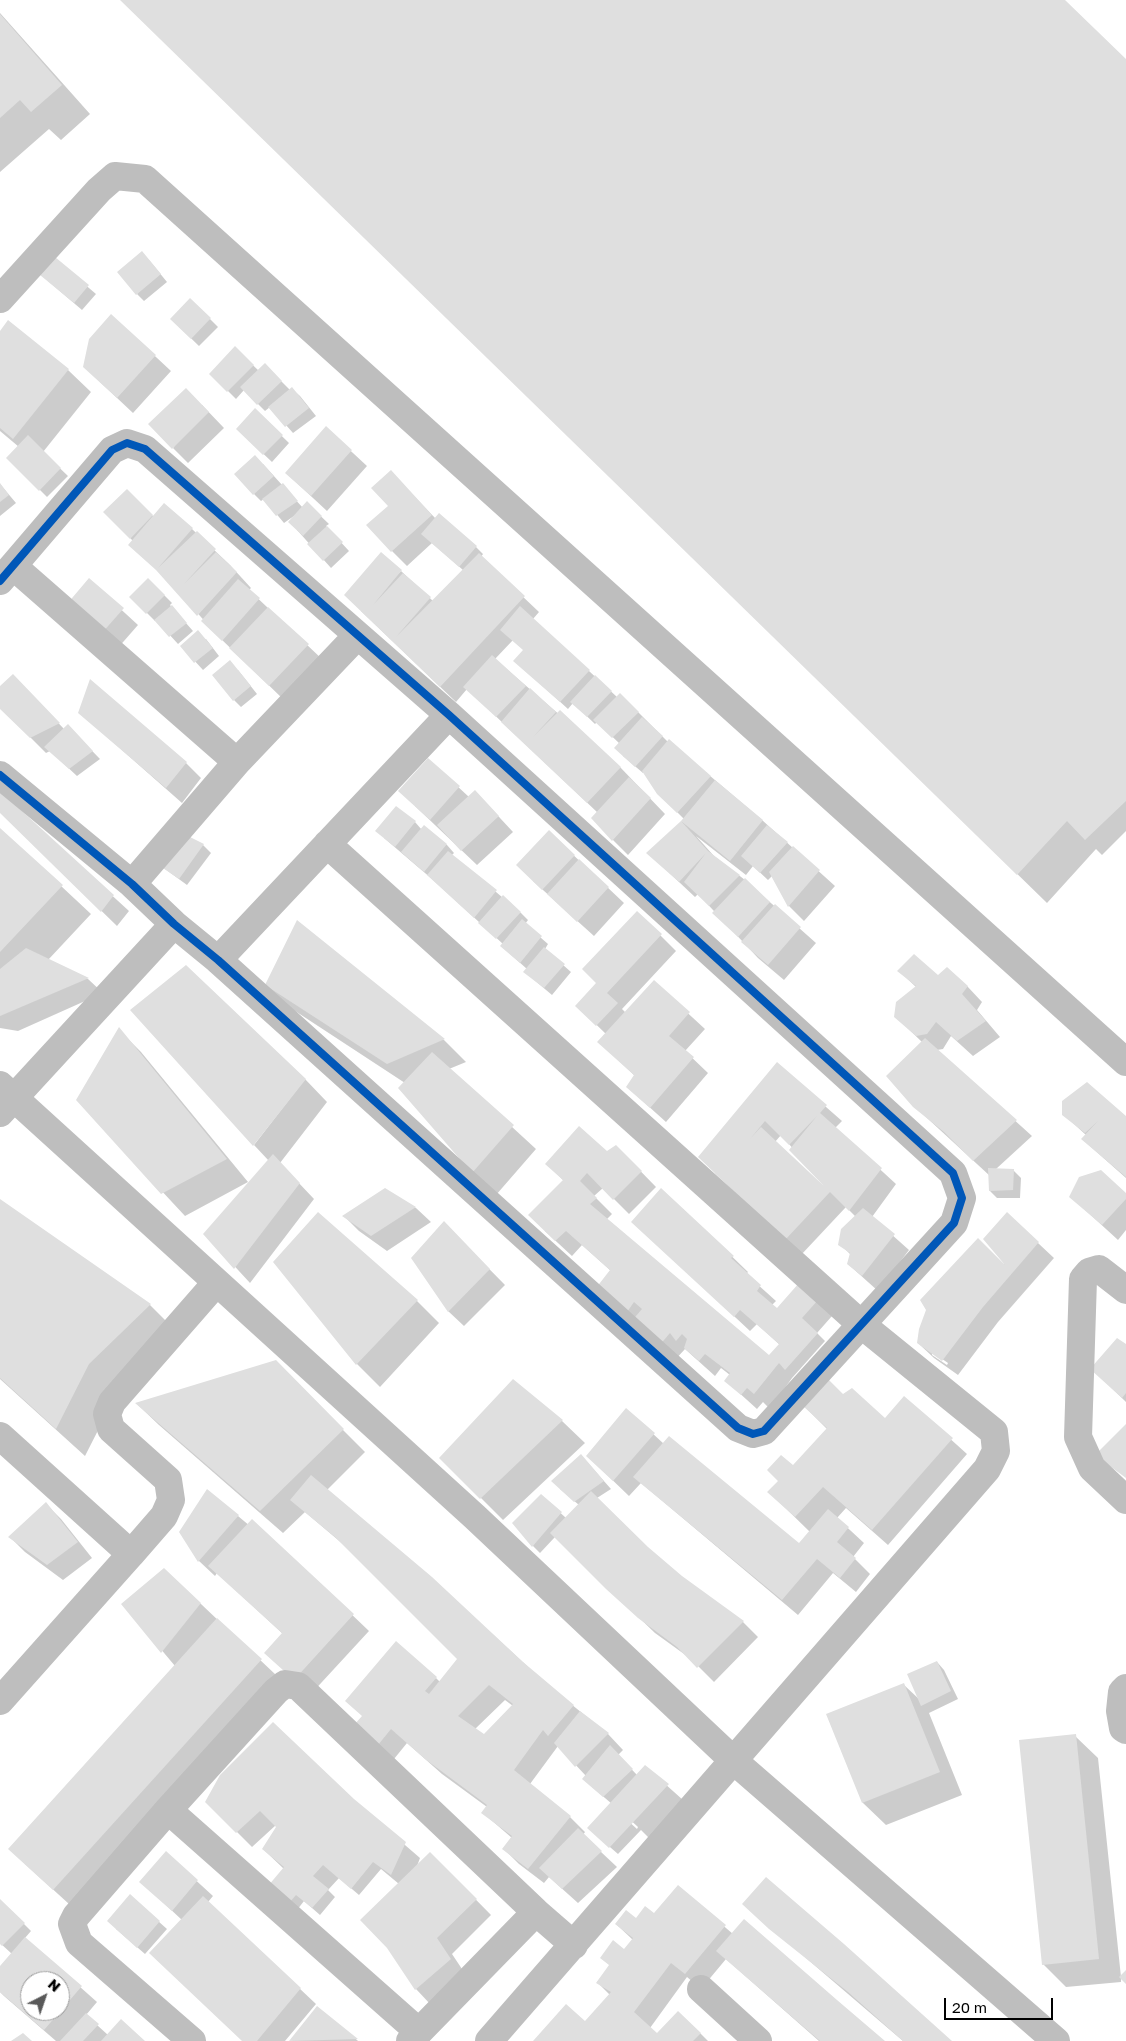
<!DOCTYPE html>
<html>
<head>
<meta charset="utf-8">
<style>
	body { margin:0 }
	#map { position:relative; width:1126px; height:2041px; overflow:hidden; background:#fff; font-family:"Golos Text",sans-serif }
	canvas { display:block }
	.north { position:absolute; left:20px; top:1971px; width:50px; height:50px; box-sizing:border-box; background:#fff; border:1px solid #999; border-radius:50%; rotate:41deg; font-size:14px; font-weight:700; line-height:20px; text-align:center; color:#000 }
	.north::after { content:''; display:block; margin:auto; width:18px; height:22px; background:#595959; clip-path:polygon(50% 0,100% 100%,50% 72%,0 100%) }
	.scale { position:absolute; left:944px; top:1998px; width:109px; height:22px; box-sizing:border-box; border:2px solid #000; border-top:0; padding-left:6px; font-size:15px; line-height:18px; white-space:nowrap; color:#000; -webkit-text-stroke:4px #fff; paint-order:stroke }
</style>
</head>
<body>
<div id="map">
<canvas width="1126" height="2041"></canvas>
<div class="north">N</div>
<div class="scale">20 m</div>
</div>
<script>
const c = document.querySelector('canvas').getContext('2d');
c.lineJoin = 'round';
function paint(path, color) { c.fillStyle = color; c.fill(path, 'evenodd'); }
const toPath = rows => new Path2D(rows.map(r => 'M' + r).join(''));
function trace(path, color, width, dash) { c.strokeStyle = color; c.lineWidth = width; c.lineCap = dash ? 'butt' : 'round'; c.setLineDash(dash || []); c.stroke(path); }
const shadow = toPath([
	[121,0,1063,0,1126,61,1126,831,1102,855,1096,849,1047,903],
	[0,13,90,114,61,140,49,129,0,172],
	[55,259,96,294,82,310,41,275],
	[149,260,167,282,144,301,137,294],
	[190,299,218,327,199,346,171,319],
	[112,316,171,371,133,413,100,382],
	[0,333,68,370,91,392,43,452,68,476,47,497,8,458,19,447,0,431],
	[235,348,259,371,265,365,290,390,292,389,300,396,316,416,293,433,270,407,265,411,244,390,236,399,211,374],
	[202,405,224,428,188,463,173,448],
	[255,410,289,443,272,462,237,429],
	[326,428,367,466,327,511,286,473],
	[263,464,303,508,307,503,329,524,326,526,349,551,331,568,297,530,294,516,284,523,264,499,261,501,254,494],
	[391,472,436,519,476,547,483,554,481,557,539,612,533,619,617,697,620,694,668,742,669,741,762,820,835,886,804,921,789,906,773,875,768,880,753,866,746,875,696,836,714,856,745,880,816,943,784,980,758,958,698,894,695,897,648,853,684,819,659,794,644,772,643,773,623,756,620,744,597,722,595,724,573,703,568,709,515,661,525,651,513,640,495,659,620,767,665,814,628,855,613,840,598,813,467,689,456,702,361,611,401,571,433,601,463,570,432,543,407,566,392,551,390,506],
	[0,484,16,503,0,516],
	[127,491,154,517,192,529,230,565,251,588,249,590,323,660,285,701,218,636,166,578,130,545,133,541,105,512],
	[148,579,172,603,170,605,193,631,178,644,156,620,155,621,131,597],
	[89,580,138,625,117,649,84,620],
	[206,639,219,656,203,670,181,646],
	[238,670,257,694,241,707,234,700],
	[0,687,28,691,64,729,68,726,100,759,77,776,50,751,46,753,0,707],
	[80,713,186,763,201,778,182,803],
	[428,759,469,797,475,791,513,832,477,865,415,806],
	[0,793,129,911,117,926,0,812],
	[415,822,422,830,424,827,447,845,454,853,452,855,521,913,528,920,525,924,548,944,545,949,571,972,552,995,533,979,527,969,501,946,503,944,432,879,384,838],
	[0,829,91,914,48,960,88,979,103,993,18,1031,0,1028],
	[549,832,624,903,594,936,533,881],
	[184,836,203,845,211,853,187,885,161,866],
	[637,912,676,951,622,1009,626,1013,654,982,705,1029,685,1051,708,1073,666,1122,627,1087,635,1076,599,1042,606,1034,577,1006,598,983],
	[298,922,444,1040,466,1062,449,1069,536,1149,496,1195,473,1172,405,1083,289,1007,266,985],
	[899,971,938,977,967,986,982,1002,977,1010,1000,1037,973,1056,951,1036,943,1049,937,1050,1032,1136,996,1169,1013,1170,1021,1178,1020,1198,997,1198,990,1191,990,1176,914,1106,922,1042,896,1017,916,987],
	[119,1030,141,1052,248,1182,185,1216,77,1100],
	[777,1064,842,1121,835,1128,896,1184,872,1217,909,1250,878,1291,848,1264,851,1255,840,1244,856,1217,846,1207,801,1255,715,1173],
	[781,1135,825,1185,823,1186,775,1142],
	[305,1079,327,1102,280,1163,314,1199,250,1283,205,1234,269,1161,254,1145],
	[1063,1114,1126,1118,1126,1178,1082,1139,1086,1135],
	[616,1146,656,1187,629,1214,603,1188,594,1196,612,1214,607,1219,769,1357,780,1345,757,1324,750,1331,633,1222,683,1209,748,1272,746,1274,776,1301,772,1305,777,1310,799,1285,832,1316,817,1333,825,1341,792,1378,770,1409,763,1402,757,1409,726,1381,730,1375,721,1368,715,1376,685,1349,674,1361,613,1303,611,1271,582,1245,572,1256,545,1231,564,1181,547,1164,606,1153],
	[385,1190,416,1208,431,1222,387,1251,359,1231,344,1216],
	[1126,1195,1126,1230,1118,1240,1071,1197],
	[0,1201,150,1305,179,1334,117,1393,85,1456,0,1379],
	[1007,1214,1054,1258,998,1322,958,1375,934,1358,918,1343,1005,1263],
	[932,1352,948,1363,947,1365,932,1355],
	[444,1223,505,1285,464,1326,448,1311],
	[275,1262,417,1301,439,1323,380,1387,357,1364],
	[1126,1346,1126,1402,1092,1369],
	[275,1362,365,1452,327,1490,431,1578,550,1687,608,1734,623,1750,618,1755,637,1775,645,1766,683,1800,649,1838,641,1830,618,1854,596,1835,612,1804,591,1786,586,1776,558,1746,530,1784,570,1817,585,1832,583,1835,617,1867,578,1903,549,1877,544,1883,519,1864,504,1849,512,1838,483,1813,487,1807,442,1774,407,1743,394,1759,371,1741,363,1717,436,1678,440,1682,459,1659,344,1545,305,1512,283,1533,159,1425,137,1404],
	[505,1700,513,1706,484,1735,475,1729],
	[626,1816,638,1827,637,1829,626,1819],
	[513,1381,562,1421,585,1443,503,1520,441,1458],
	[843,1396,885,1420,905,1398,967,1454,888,1545,846,1508,837,1518,864,1543,853,1557,870,1574,856,1592,833,1573,798,1615,641,1483,629,1496,603,1471,626,1409,664,1444,799,1545,810,1532,769,1492,827,1429,804,1406],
	[588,1463,611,1489,597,1498,647,1548,681,1577,743,1622,758,1637,714,1682,691,1659,655,1633,555,1537,540,1553,533,1546,542,1496,566,1518,579,1505,560,1489],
	[46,1504,61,1519,92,1558,63,1580,25,1552,10,1537],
	[238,1516,324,1588,369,1631,310,1695,283,1634,217,1573,215,1576,199,1561,180,1532],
	[164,1569,276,1675,69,1904,25,1864,175,1666,123,1604],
	[937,1662,944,1670,958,1699,929,1713,962,1795,886,1825,863,1803,827,1715,904,1685,920,1700],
	[1075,1736,1098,1758,1121,1977,1126,1971,1126,1983,1121,1977,1121,1982,1066,1987,1043,1964],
	[353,1800,420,1858,417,1866,430,1853,491,1915,452,1954,466,1975,431,2005,416,1989,388,1947,399,1884,381,1869,359,1895,339,1878,328,1890,335,1897,320,1915,304,1901,297,1910,277,1894,284,1869,263,1849,278,1827,276,1825,252,1847,207,1802],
	[166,1853,213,1896,208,1902,316,2004,285,2041,243,2041,182,1920,141,1882],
	[678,1887,733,1934,883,2041,819,2041,726,1959,701,1989,687,1977,650,2028,657,2035,700,2033,708,2041,536,2041,585,2023,610,1995,597,1982,633,1940,616,1924,654,1915],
	[130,1896,167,1929,145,1954,116,1929],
	[0,1900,31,1931,25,1938,97,2002,86,2015,108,2035,143,2041,56,2041,4,1996,0,1992,0,1968,12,1954,0,1943],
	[30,1981,60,1981,60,2011,30,2011],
	[751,1911,949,2041,903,2041],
	[318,2008,357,2040,358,2041,291,2041]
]);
const building = toPath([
	[120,0,1065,0,1126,59,1126,801,1085,840,1067,821,1017,875],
	[0,14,62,85,31,112,20,100,0,118],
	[142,251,161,274,136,295,117,272],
	[55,257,89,285,74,303,40,275],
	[190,298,211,318,191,339,170,319],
	[111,314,156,355,117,398,83,367,89,339],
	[8,320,69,369,13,439,0,428,0,331],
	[235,346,254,365,227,392,209,374],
	[265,363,282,381,257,405,240,387],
	[292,387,309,408,285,427,268,407],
	[186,388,209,412,172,449,148,424],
	[255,408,283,435,263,455,236,429],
	[326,426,352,450,311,496,285,473],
	[28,435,61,468,39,491,6,458],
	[255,455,274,476,253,495,234,474],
	[391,470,432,515,391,552,366,525,388,506,371,488],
	[0,483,9,495,0,502],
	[283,483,298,501,276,516,262,499],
	[127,489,153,515,130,539,103,512],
	[307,501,322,516,303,536,288,522],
	[164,503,193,528,158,568,197,531,216,549,184,584,216,552,237,572,197,616,156,570,128,545],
	[439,513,477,546,459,567,421,534],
	[327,526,343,542,323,561,307,544],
	[381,552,402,570,373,605,403,573,431,597,396,637,479,553,525,596,440,687,344,595],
	[89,578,124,608,101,634,67,604],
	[148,578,165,595,146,614,129,597],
	[238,579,260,598,222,641,201,621],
	[172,605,187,623,169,637,154,620],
	[520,606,590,670,560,702,513,661,523,650,500,630],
	[268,607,309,644,269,686,229,648],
	[198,630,213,648,194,663,180,646],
	[492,655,526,686,496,717,463,687],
	[230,660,251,686,233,701,212,675],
	[13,674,60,723,30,738,0,709,0,686],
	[595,675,612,691,587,717,570,702],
	[90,679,187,762,166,788,78,713],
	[530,688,556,712,533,737,560,710,621,767,587,803,501,722],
	[620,693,639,712,612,738,593,720],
	[642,717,663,736,635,767,614,748],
	[68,724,93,751,69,769,44,747],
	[669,739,711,776,677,813,657,794,642,771],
	[428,758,460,786,430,820,398,791],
	[629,777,651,798,612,841,591,818],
	[715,780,763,820,730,861,681,821],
	[475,790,499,816,461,851,437,825],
	[0,791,114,895,101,912,0,813],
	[396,806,416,821,395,847,375,831],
	[681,821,708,851,740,875,709,906,684,882,706,853,679,882,646,853],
	[424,825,447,844,424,872,401,852],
	[767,825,788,842,760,873,741,856],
	[0,828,63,885,0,952],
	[549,830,575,855,542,890,516,865],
	[184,834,204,844,179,879,160,866],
	[793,846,820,870,788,907,769,872],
	[448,851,497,890,474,918,427,875],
	[579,859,609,887,577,922,547,894],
	[745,878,770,902,738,937,712,913],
	[503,895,521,912,496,939,478,923],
	[775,904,801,927,768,965,741,942],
	[637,911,662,934,607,993,618,1003,596,1026,575,1006,596,983,582,969],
	[522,919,542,936,520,963,500,946],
	[297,920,445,1039,387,1064,265,985],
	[544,947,565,964,544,988,523,972],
	[26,948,89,978,0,1016,0,969],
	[914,954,938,975,947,967,968,986,962,994,986,1021,957,1041,936,1022,927,1034,916,1036,894,1017,896,1002,916,986,897,971],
	[186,965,306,1079,253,1146,130,1010],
	[654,980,690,1012,669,1036,694,1057,650,1108,626,1087,634,1075,597,1042],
	[119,1027,227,1159,161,1194,76,1100],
	[925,1038,1017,1120,973,1161,944,1132,913,1107,886,1076],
	[432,1052,514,1125,472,1173,398,1088],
	[777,1062,827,1105,820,1113,882,1168,849,1211,830,1192,785,1240,698,1157],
	[817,1116,789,1150,824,1186,761,1127,750,1139,765,1121,789,1145],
	[1087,1082,1126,1116,1126,1177,1081,1139,1098,1121,1085,1133,1062,1115,1062,1101],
	[579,1126,607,1151,616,1145,642,1171,613,1200,587,1173,580,1181,597,1198,590,1204,769,1355,779,1344,740,1310,734,1317,631,1222,661,1188,734,1256,731,1258,761,1285,757,1291,777,1308,799,1283,818,1300,802,1318,818,1333,785,1370,779,1363,754,1394,747,1388,741,1395,724,1381,730,1373,705,1354,699,1361,684,1348,687,1339,682,1334,676,1341,670,1333,658,1347,630,1323,642,1309,634,1302,627,1312,596,1288,610,1270,566,1231,555,1241,528,1215,563,1180,545,1164],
	[273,1154,300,1183,234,1269,203,1234],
	[988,1168,1014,1169,1013,1190,989,1191],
	[1101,1170,1126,1193,1126,1199,1102,1225,1069,1197,1079,1177],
	[385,1188,416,1207,371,1236,342,1216],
	[0,1199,151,1304,89,1364,56,1429,0,1378],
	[863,1208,895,1234,862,1276,847,1264,850,1253,838,1245,841,1229],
	[318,1212,418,1300,356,1365,273,1262],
	[1007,1212,1039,1242,983,1307,942,1361,917,1343,919,1329,926,1310,920,1300,978,1238,1005,1265,983,1239],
	[444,1221,490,1269,448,1312,411,1258],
	[1117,1338,1126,1344,1126,1393,1122,1398,1090,1369],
	[276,1360,344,1429,260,1511,135,1403],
	[513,1379,563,1420,480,1499,439,1458],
	[828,1379,843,1394,852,1388,885,1418,904,1396,953,1438,872,1530,823,1487,795,1517,767,1492,778,1481,767,1470,781,1455,793,1465,827,1428,803,1406],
	[626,1408,655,1433,613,1481,586,1456],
	[1126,1424,1126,1478,1095,1455],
	[669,1436,799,1543,828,1509,849,1527,837,1542,856,1558,840,1578,817,1559,782,1600,633,1477],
	[581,1454,604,1481,574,1502,551,1481],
	[311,1475,432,1577,523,1662,574,1705,548,1736,543,1730,514,1770,571,1816,528,1869,502,1849,512,1836,481,1813,487,1805,425,1759,391,1729,378,1745,354,1725,362,1716,345,1701,396,1641,437,1677,425,1691,429,1694,457,1659,335,1537,290,1500],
	[489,1685,513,1704,484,1734,458,1716],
	[207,1489,239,1515,198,1562,179,1532],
	[591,1491,648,1547,682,1576,744,1621,697,1668,677,1647,638,1618,606,1589,550,1533],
	[541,1494,562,1512,532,1547,512,1523],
	[46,1502,78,1542,47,1565,8,1537],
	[252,1519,354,1614,294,1680,264,1653,282,1633,208,1566],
	[164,1568,201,1603,161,1653,121,1604],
	[217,1618,262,1659,53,1890,8,1849],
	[937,1661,951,1691,921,1706,907,1674],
	[904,1683,940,1772,862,1803,826,1714],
	[580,1711,609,1733,575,1767,554,1743],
	[273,1722,354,1799,406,1842,391,1875,373,1862,351,1889,323,1865,313,1876,329,1889,312,1908,296,1895,289,1903,268,1886,284,1867,262,1849,276,1827,260,1811,236,1833,205,1802,220,1775],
	[1076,1734,1099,1959,1042,1965,1019,1740],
	[610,1745,633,1769,603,1797,582,1779],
	[645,1765,669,1784,609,1848,587,1828],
	[578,1828,602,1851,562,1889,539,1868],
	[166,1851,198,1880,172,1911,139,1882],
	[430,1852,477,1899,437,1938,451,1959,415,1990,387,1948,360,1920],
	[766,1877,844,1944,952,2041,903,2041,848,1992,769,1929,742,1904],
	[678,1885,726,1925,685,1974,671,1963,634,2012,657,2033,678,2011,701,2033,693,2041,533,2041,566,2004,585,2021,611,1992,596,1983,609,1965,600,1958,613,1940,624,1949,633,1938,615,1924,626,1910,636,1918,645,1906,654,1913],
	[130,1894,160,1921,137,1948,107,1921],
	[203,1896,301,1988,257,2041,242,2041,149,1953],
	[0,1899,25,1923,2,1946,0,1944],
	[744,1919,837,2000,885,2041,820,2041,716,1951],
	[25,1937,82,1986,44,2030,0,1992,0,1966],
	[30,1981,60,1981,60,2011,30,2011],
	[1126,1970,1126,1984,1119,1977],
	[317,2006,358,2039,289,2041],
	[86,2013,99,2024,83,2041,60,2041],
	[121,2019,145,2041,101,2041],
	[23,2033,32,2041,11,2041]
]);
const minor = toPath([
	[0,299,99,190,115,176,145,179,1126,1062],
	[13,566,237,762],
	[0,581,112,450,127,443,145,449,449,715,953,1173,962,1198,954,1223,764,1431,753,1434,738,1428,218,960,174,924,132,884,0,775],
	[327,844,862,1325,994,1432,996,1451,987,1469,489,2041],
	[132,884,237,762,357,636],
	[218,960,449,715],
	[0,1085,475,1517,734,1761,1056,2041],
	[0,1113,174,924],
	[1126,1290,1099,1269,1089,1272,1083,1279,1078,1437,1092,1468,1126,1500],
	[0,1436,131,1554,0,1701],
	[131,1554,164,1516,171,1500,168,1480,111,1429,107,1414,112,1402,216,1283],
	[1126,1688,1122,1692,1120,1711,1123,1728,1126,1730],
	[168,1810,419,2032],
	[701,1989,758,2041],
	[192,2041,79,1943,72,1924,76,1916,168,1810,276,1691,285,1684,298,1686,536,1912,574,1945],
	[410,2041,536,1912]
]);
const cycleway = toPath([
	[0,581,112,450,127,443,145,449,449,715,953,1173,962,1198,954,1223,764,1431,753,1434,738,1428,218,960,174,924,132,884,0,775]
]);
paint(shadow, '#0003');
paint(building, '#dfdfdf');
trace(minor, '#bebebe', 28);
trace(cycleway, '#0057b8', 8);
</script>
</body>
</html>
